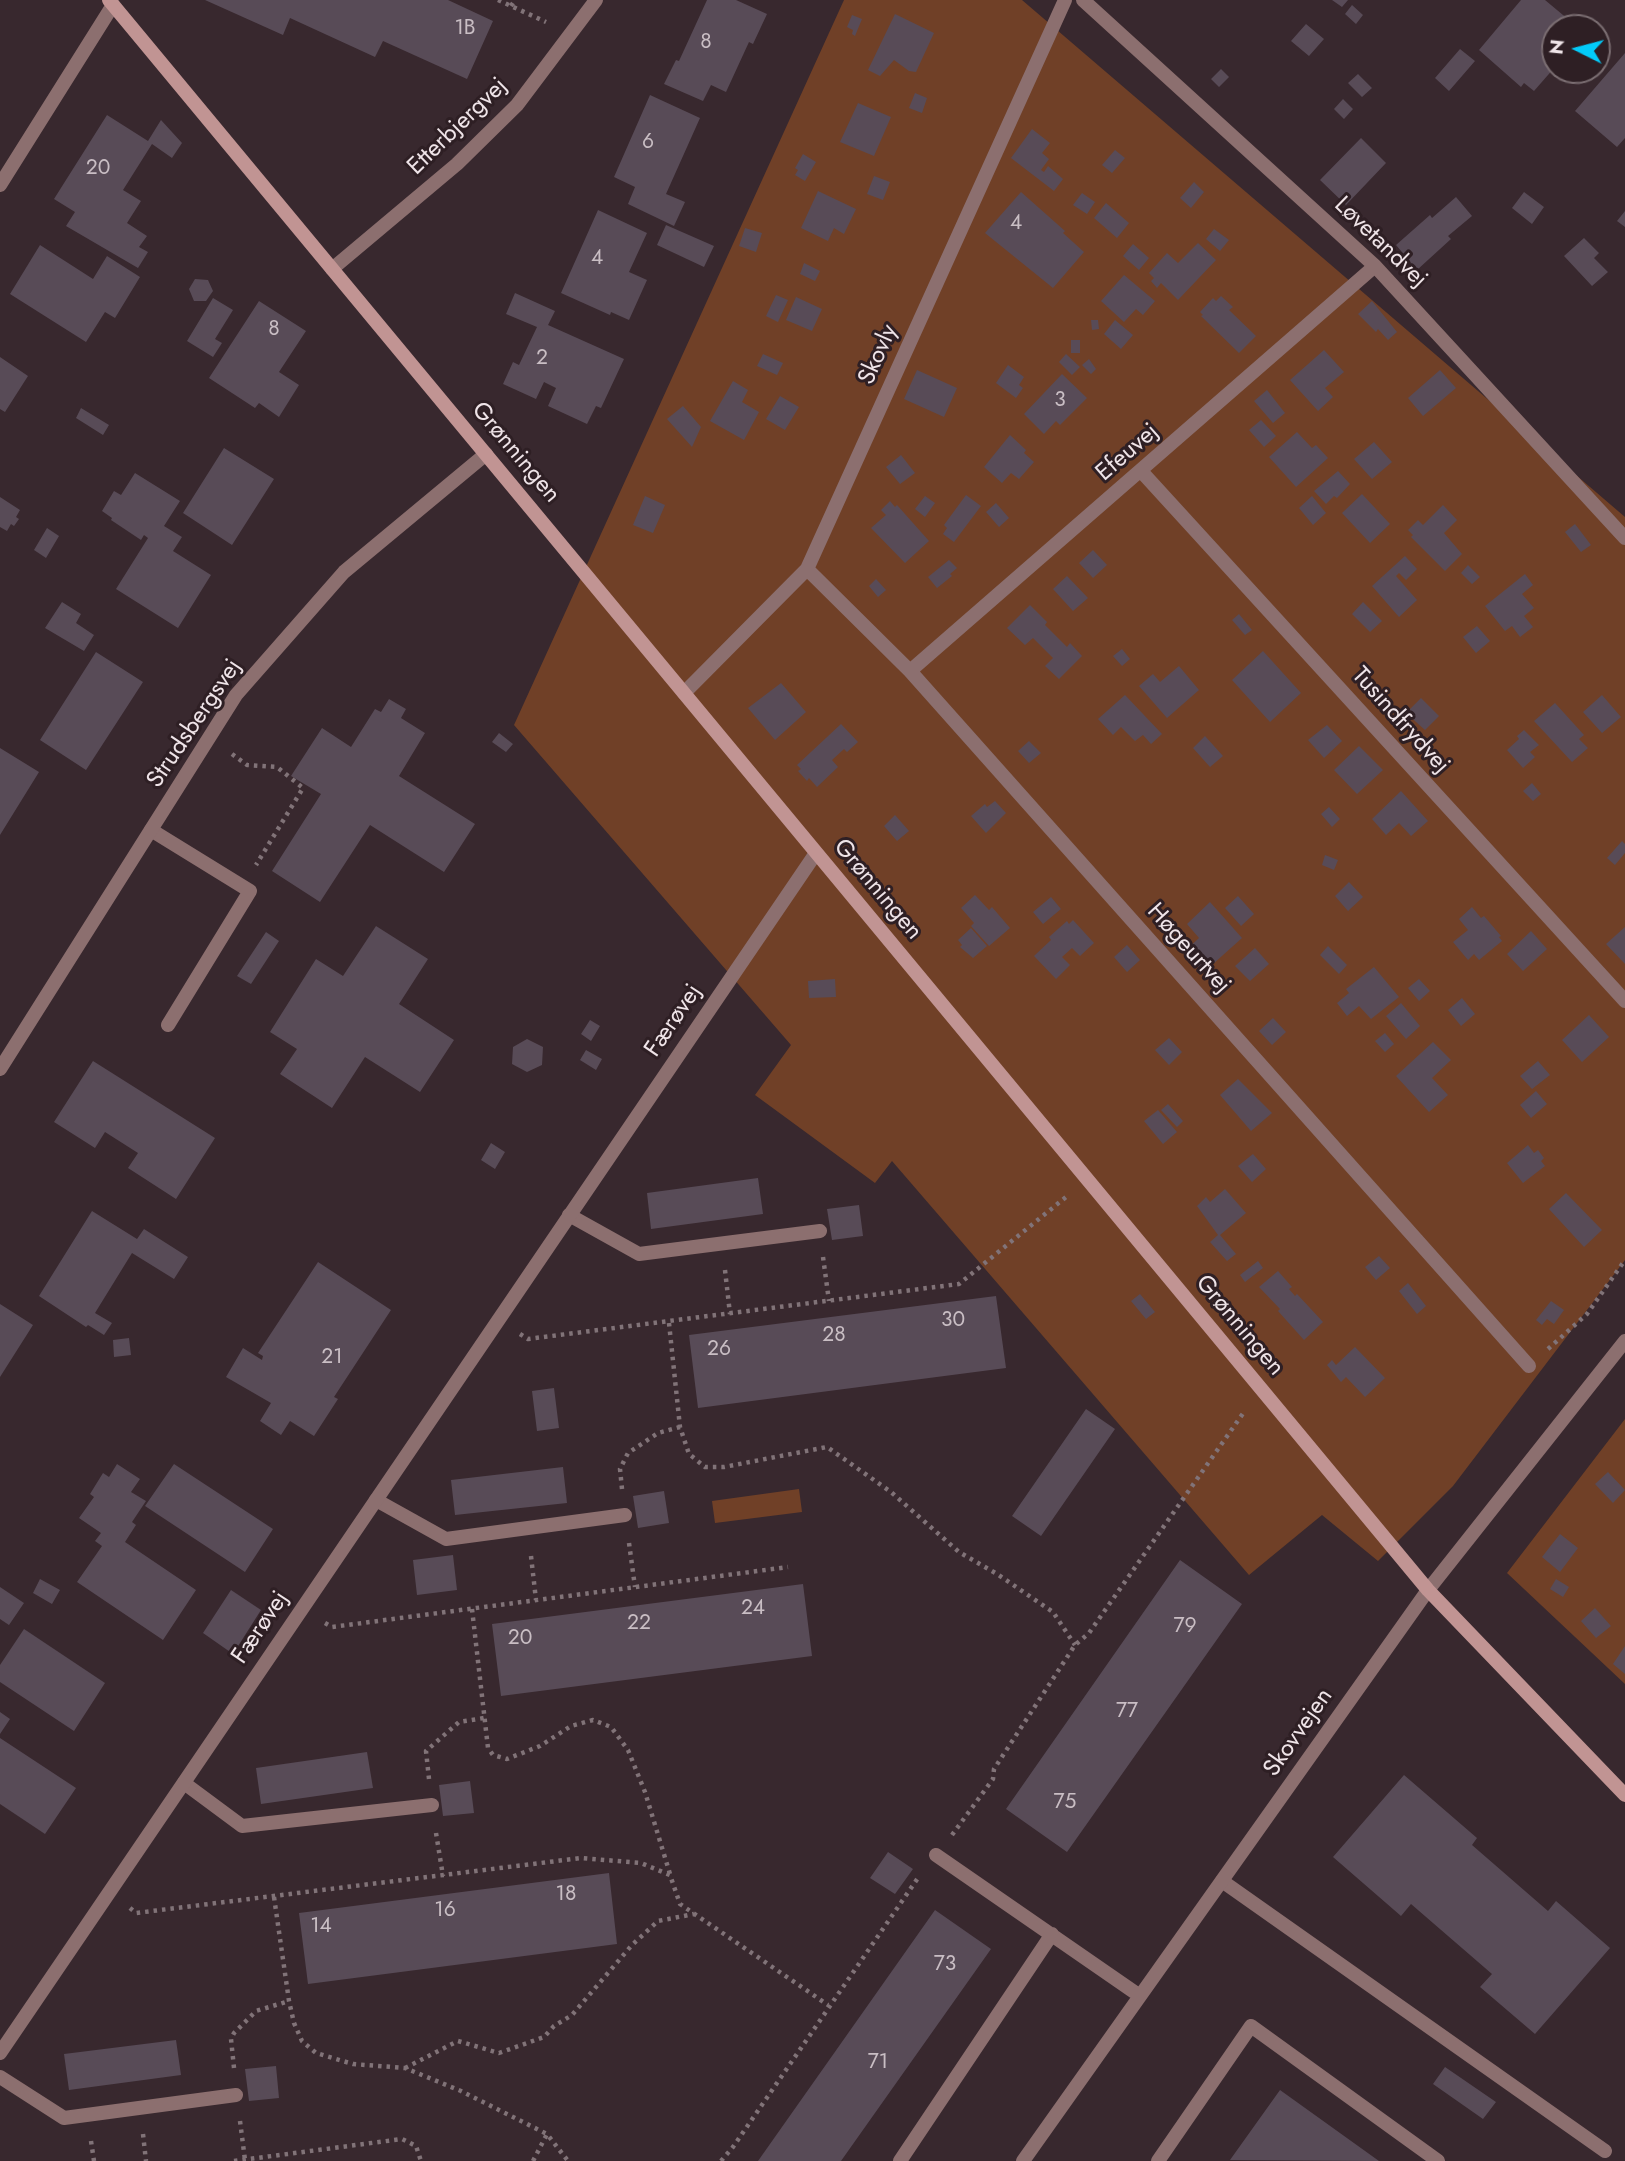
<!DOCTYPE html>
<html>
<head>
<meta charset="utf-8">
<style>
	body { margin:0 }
	#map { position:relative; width:1625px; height:2161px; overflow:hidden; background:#38282e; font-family:Jost,sans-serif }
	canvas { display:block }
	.north { position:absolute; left:1541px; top:14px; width:70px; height:70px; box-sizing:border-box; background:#2e1f24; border:2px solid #7b6e72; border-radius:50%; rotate:276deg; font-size:19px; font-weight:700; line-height:28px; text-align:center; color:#efe4e8 }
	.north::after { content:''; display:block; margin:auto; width:24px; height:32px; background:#03cbf9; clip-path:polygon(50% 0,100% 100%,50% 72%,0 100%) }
</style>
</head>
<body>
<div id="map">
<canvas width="1625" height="2161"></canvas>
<div class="north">N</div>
</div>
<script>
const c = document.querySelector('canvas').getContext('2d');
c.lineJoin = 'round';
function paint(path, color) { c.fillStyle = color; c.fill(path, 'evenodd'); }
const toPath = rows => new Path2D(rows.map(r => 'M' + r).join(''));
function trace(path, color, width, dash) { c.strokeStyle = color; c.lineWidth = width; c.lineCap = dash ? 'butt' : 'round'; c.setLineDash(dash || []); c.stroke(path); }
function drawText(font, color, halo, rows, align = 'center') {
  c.font = font + ' Jost,sans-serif'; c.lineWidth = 6; c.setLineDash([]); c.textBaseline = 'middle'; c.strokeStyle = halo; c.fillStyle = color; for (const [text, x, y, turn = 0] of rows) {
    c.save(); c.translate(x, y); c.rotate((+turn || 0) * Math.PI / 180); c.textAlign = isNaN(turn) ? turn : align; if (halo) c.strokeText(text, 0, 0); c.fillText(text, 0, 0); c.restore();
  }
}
const green = toPath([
	[844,0,1022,0,1625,517,1625,1260,1453,1486,1378,1561,1322,1515,1249,1575,892,1161,875,1183,755,1095,791,1045,514,725],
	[1625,1419,1625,1684,1507,1573],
	[799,1489,802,1512,715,1523,712,1501]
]);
const building = toPath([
	[205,0,448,0,493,21,467,79,383,41,375,57,290,18,283,35],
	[707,0,736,0,767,14,753,44,749,42,726,92,711,85,703,101,664,84,676,60,679,61],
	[1332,0,1348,0,1342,7],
	[1521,0,1545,0,1575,25,1572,28,1555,28,1555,67,1534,91,1524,83,1521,87,1479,50],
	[1352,5,1363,15,1356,24,1345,14],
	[895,14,934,33,916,72,909,71,894,60,880,76,868,70],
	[852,15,862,19,855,36,852,34,853,30,847,27],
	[1306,24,1324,39,1309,56,1291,41],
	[1460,49,1475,61,1449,91,1435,78],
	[1625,53,1625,138,1617,147,1575,111],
	[1221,69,1229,77,1219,87,1211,79],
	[1358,74,1372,88,1362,97,1348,83],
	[915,93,927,98,922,113,909,108],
	[650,95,700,118,666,194,685,202,674,226,628,204,635,187,614,177],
	[1343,99,1353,109,1344,119,1334,109],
	[858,103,891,117,874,156,840,142],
	[107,115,148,141,161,120,182,143,172,158,152,144,123,190,141,201,127,223,147,236,139,247,148,252,138,268,66,226,75,212,54,199],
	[1032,129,1050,143,1042,153,1049,159,1041,170,1044,172,1048,166,1063,179,1054,191,1011,158],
	[1361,138,1386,163,1346,205,1320,180],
	[1115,150,1125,158,1112,173,1102,165],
	[803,154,816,162,805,181,795,175,798,170,795,168],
	[874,176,890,182,883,200,867,194],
	[1194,182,1204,192,1191,208,1180,198],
	[818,191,856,209,844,234,834,228,828,241,801,228],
	[1021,192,1065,231,1063,233,1084,252,1053,288,985,233],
	[1524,192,1544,207,1532,224,1512,208],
	[1082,193,1095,202,1087,214,1073,205],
	[1456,197,1472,216,1448,236,1451,239,1417,270,1396,245,1430,215,1432,218],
	[1106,203,1129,223,1117,238,1094,218],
	[598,210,647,233,629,272,647,280,629,320,611,312,610,315,561,293],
	[1625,211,1625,227,1617,221],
	[666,225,714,246,704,267,657,245],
	[745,228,762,233,756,252,739,246],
	[1214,229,1229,240,1220,251,1206,239],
	[1584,238,1599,253,1594,258,1608,272,1592,286,1564,256],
	[1198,243,1216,260,1178,300,1161,283,1157,288,1151,281,1154,278,1149,273,1167,253,1178,263],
	[1133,244,1149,258,1139,270,1123,256],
	[40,245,93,279,107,256,140,277,115,318,105,312,86,342,10,294],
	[804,263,820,271,815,281,800,274],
	[1124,275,1155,301,1143,315,1136,309,1124,322,1101,301],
	[195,279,208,280,213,291,206,301,194,301,189,289],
	[515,293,555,311,548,325,624,359,601,408,596,406,587,424,548,406,556,388,544,382,536,399,503,384,513,362,519,365,537,327,506,314],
	[776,295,788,300,778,322,766,316],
	[1221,296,1233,307,1229,310,1256,336,1239,353,1201,316,1203,315,1200,312,1213,298,1216,301],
	[796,297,822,309,812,331,786,320],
	[213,298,233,310,215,339,222,343,213,357,187,341],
	[259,301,306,331,279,372,299,385,279,417,259,403,255,408,209,378],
	[1372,301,1397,332,1388,340,1378,329,1376,332,1358,314],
	[1091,320,1098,320,1099,329,1092,330],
	[1115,320,1133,335,1121,349,1104,334],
	[1071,340,1080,340,1080,353,1071,353],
	[1324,350,1344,372,1325,388,1333,397,1318,411,1290,380],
	[763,354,783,363,777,375,757,366],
	[1066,354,1080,367,1072,375,1059,362],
	[0,357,28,376,5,412,0,409],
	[1089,359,1096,369,1091,374,1082,365],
	[1008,365,1024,377,1019,385,1023,388,1016,398,996,383],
	[917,370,957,388,944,417,904,399],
	[1440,370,1456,388,1423,416,1408,398],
	[1062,374,1087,398,1060,425,1056,421,1044,434,1024,414],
	[733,381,748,390,742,402,759,412,744,440,710,421],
	[1267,390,1285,413,1273,423,1254,401],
	[780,396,799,407,785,430,766,419],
	[683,406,701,427,692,447,667,419],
	[81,408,109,425,103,435,76,418],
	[1261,420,1276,436,1264,447,1249,430],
	[1297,432,1312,448,1316,445,1328,458,1296,487,1269,457],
	[1010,435,1026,450,1024,453,1034,462,1019,479,1011,473,1002,483,984,467],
	[1374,442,1392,462,1372,479,1354,459],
	[224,448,274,479,232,545,183,513],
	[901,455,915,473,900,484,886,467],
	[1338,471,1350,484,1337,498,1334,496,1326,504,1314,491],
	[135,473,180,501,164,526,182,537,173,551,211,575,178,628,116,589,148,538,144,535,141,540,111,520,112,518,102,511,114,491,121,495],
	[1362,494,1390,524,1370,543,1342,513],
	[966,495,981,506,954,542,943,534,947,528,944,525],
	[645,496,665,505,653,533,633,525],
	[925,496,935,503,925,517,915,509],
	[1312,496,1326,513,1313,525,1299,508],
	[0,497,20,510,16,517,19,519,14,526,11,524,7,531,0,527],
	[890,501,895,507,897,505,929,541,905,563,871,528,886,515,881,510],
	[996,503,1009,518,999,527,986,512],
	[1443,505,1457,520,1444,533,1462,554,1445,571,1411,537,1413,535,1408,530,1418,520,1423,525],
	[1575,524,1591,545,1581,552,1565,532],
	[47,528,59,536,46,558,34,550],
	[1093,550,1107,565,1093,578,1079,563],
	[1405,556,1417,569,1406,580,1399,573,1396,576,1417,600,1399,617,1372,586],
	[949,560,957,568,950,574,952,576,937,588,928,577],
	[1468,565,1480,577,1472,584,1461,573],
	[1525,574,1533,585,1522,594,1534,608,1524,616,1533,627,1520,637,1512,626,1505,631,1485,606],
	[1067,576,1088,598,1073,611,1053,589],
	[876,579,886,590,878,597,869,586],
	[62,602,81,614,76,623,94,635,84,651,45,628],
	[1363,602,1382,621,1370,632,1352,614],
	[1030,605,1047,622,1045,625,1067,647,1070,643,1082,656,1059,679,1045,666,1053,658,1033,638,1025,645,1007,628],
	[1239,614,1252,630,1245,635,1232,620],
	[1477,626,1490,641,1476,653,1463,637],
	[1122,649,1130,659,1122,666,1113,656],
	[1263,651,1301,693,1270,722,1232,680],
	[96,652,143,682,86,770,40,740],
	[1179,666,1199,690,1167,718,1139,686,1153,674,1160,682],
	[781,683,806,712,775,740,748,708],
	[1125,695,1162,734,1151,744,1143,735,1135,741,1121,727,1113,735,1098,719],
	[1602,695,1621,717,1602,733,1583,712],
	[1421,698,1439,716,1425,730,1406,713],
	[389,699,406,709,401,718,425,733,399,776,475,824,444,872,370,825,320,902,272,871,321,794,291,776,322,728,351,747,375,709,381,712],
	[1555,703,1584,735,1579,739,1588,748,1572,762,1534,721],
	[841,724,858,742,847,752,844,749,832,760,838,767,817,787,809,778,807,781,798,771,801,769,797,765],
	[1327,725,1342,741,1324,758,1308,740],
	[1524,730,1539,745,1530,752,1535,757,1523,768,1507,750,1519,739,1517,736],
	[499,733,513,744,506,752,492,742],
	[1205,736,1223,756,1210,767,1193,748],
	[1029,741,1041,753,1029,763,1018,751],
	[1359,746,1383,770,1357,794,1334,770],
	[0,748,39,772,0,835],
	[1532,783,1541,794,1533,801,1523,791],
	[1401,791,1428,821,1411,836,1399,823,1386,835,1372,819],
	[995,801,1006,813,986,833,971,816,985,804,987,807],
	[1329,807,1340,819,1332,827,1321,814],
	[895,815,909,831,897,841,884,826],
	[1622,841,1625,844,1625,853,1615,865,1607,858],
	[1325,855,1338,860,1334,870,1322,865],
	[1349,882,1363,897,1348,911,1335,896],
	[975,895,989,910,992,907,1010,928,989,946,971,926,974,923,961,908],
	[1238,896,1254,914,1241,926,1225,908],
	[1051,897,1061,909,1043,924,1033,912],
	[1210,902,1242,938,1203,973,1184,952,1199,938,1187,924],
	[1472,907,1481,918,1484,916,1501,936,1499,937,1502,941,1479,960,1474,954,1468,960,1453,942,1468,930,1459,919],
	[1073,920,1094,943,1080,956,1072,948,1062,957,1070,965,1056,979,1034,956,1051,940,1049,937,1067,921,1069,924],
	[376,926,428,959,399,1004,454,1040,420,1092,365,1057,332,1108,280,1074,297,1049,270,1032,316,959,343,976],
	[1625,927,1625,964,1606,944],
	[971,928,987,946,973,958,960,947,962,945,958,940],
	[1531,931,1547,949,1523,971,1507,954],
	[266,932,279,941,251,984,237,976],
	[1127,945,1140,960,1127,972,1114,957],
	[1328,946,1347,965,1339,974,1320,955],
	[1255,948,1269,964,1250,981,1235,966],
	[1374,967,1399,997,1371,1019,1359,1006,1347,1016,1337,1003,1349,993,1346,989],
	[835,979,836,997,809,998,808,981],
	[1419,979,1430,991,1419,1001,1408,988],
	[1462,998,1475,1014,1461,1026,1448,1010],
	[1401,1003,1420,1026,1406,1039,1386,1016],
	[1589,1015,1609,1037,1582,1062,1562,1040],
	[1273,1018,1286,1032,1272,1045,1259,1031],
	[590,1020,600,1026,591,1041,581,1034],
	[1385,1033,1394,1044,1385,1052,1375,1041],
	[1169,1038,1182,1052,1169,1065,1155,1050],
	[527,1039,543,1047,542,1065,527,1072,512,1064,513,1047],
	[1433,1042,1451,1060,1432,1078,1448,1095,1429,1112,1396,1076],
	[586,1050,602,1059,596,1070,580,1060],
	[93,1061,215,1138,176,1199,128,1168,138,1153,105,1132,95,1148,54,1122],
	[1538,1061,1550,1075,1532,1089,1520,1076],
	[1238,1079,1272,1113,1251,1131,1220,1095],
	[1536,1091,1547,1104,1531,1118,1520,1105],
	[1168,1104,1183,1121,1177,1127,1161,1110],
	[1158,1110,1177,1132,1163,1144,1144,1121],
	[491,1143,505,1152,495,1169,481,1160],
	[1528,1145,1534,1153,1538,1150,1544,1158,1541,1161,1545,1166,1523,1183,1507,1163],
	[1253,1154,1266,1169,1252,1182,1238,1166],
	[758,1178,763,1214,651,1229,647,1193],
	[1225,1189,1246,1213,1220,1235,1236,1254,1227,1261,1210,1242,1218,1235,1197,1206,1206,1197,1210,1202],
	[1566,1193,1602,1230,1584,1247,1549,1209],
	[859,1205,863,1236,832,1240,827,1209],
	[92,1211,137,1239,144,1229,188,1257,174,1279,132,1253,95,1313,112,1323,104,1335,88,1325,86,1327,39,1296],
	[1379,1256,1390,1268,1376,1280,1365,1267],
	[1258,1261,1263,1268,1245,1282,1240,1275],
	[318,1262,391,1310,334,1397,338,1399,314,1436,290,1421,281,1435,260,1421,271,1403,226,1377,243,1348,262,1360,263,1356,258,1353],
	[1278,1271,1292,1287,1289,1289,1295,1296,1297,1294,1323,1322,1304,1340,1278,1311,1280,1309,1259,1287],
	[1408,1283,1426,1306,1417,1314,1399,1291],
	[1140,1294,1155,1312,1146,1319,1131,1301],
	[996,1296,1006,1368,698,1408,689,1335],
	[1551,1301,1564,1310,1554,1324,1547,1319,1542,1325,1536,1320],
	[0,1304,33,1325,0,1377],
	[129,1338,131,1355,114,1357,113,1340],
	[1355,1347,1385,1378,1365,1397,1346,1377,1341,1382,1327,1365,1332,1360,1336,1365],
	[554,1388,559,1428,537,1431,532,1391],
	[1086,1409,1115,1429,1041,1536,1012,1516],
	[117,1464,140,1479,131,1492,146,1501,132,1522,136,1525,125,1542,196,1590,163,1640,77,1582,102,1546,95,1541,101,1533,79,1518,94,1497,90,1494,103,1473,109,1477],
	[174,1464,273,1529,245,1572,145,1506],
	[563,1467,567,1503,455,1515,451,1480],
	[1608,1472,1625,1490,1613,1503,1595,1484],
	[664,1491,669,1523,638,1528,633,1496],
	[1560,1534,1578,1548,1560,1572,1542,1557],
	[453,1555,457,1590,417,1595,413,1560],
	[1180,1560,1242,1604,1067,1852,1006,1809],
	[40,1579,60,1590,52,1604,33,1593],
	[1556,1579,1569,1587,1563,1597,1550,1589],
	[803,1584,812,1656,501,1696,492,1624],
	[0,1587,24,1603,9,1625,0,1619],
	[231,1590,261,1610,233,1654,203,1633],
	[1595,1608,1611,1626,1596,1638,1581,1621],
	[24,1629,105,1683,74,1731,0,1682,0,1665],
	[1625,1646,1625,1674,1613,1664],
	[0,1712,10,1719,0,1734],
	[0,1738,76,1788,45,1834,0,1804],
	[367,1752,373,1788,261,1804,256,1768],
	[1404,1775,1477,1838,1472,1845,1548,1911,1556,1901,1610,1948,1535,2034,1480,1987,1492,1974,1411,1904,1401,1916,1333,1857],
	[470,1781,474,1813,443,1816,439,1785],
	[888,1852,913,1869,895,1894,870,1878],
	[609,1873,617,1944,308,1984,299,1913],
	[935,1910,991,1949,841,2161,758,2161],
	[176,2040,181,2075,69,2090,64,2054],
	[276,2066,279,2098,249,2101,245,2069],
	[1445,2067,1496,2102,1483,2119,1433,2084],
	[1280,2090,1379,2161,1230,2160]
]);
const path = toPath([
	[498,0,546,22],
	[511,6,515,0],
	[232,754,247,765,277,767,303,788,256,865],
	[823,1257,829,1301],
	[725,1270,730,1314],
	[669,1323,680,1427,689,1454,705,1467,724,1467,827,1447,891,1492,959,1552,997,1574,1053,1612,1075,1645],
	[520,1334,528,1339,959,1284,1066,1197],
	[1548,1349,1587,1314,1625,1260],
	[622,1489,620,1469,628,1453,658,1433,680,1427],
	[629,1543,635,1587],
	[531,1556,536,1600],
	[472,1609,488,1748,493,1755,507,1759,540,1746,571,1726,593,1720,611,1727,628,1750,645,1792,670,1874],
	[325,1623,332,1627,788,1567],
	[429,1779,426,1751,459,1722,484,1718],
	[436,1833,443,1876],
	[952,1835,993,1779,994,1769,1075,1645,1089,1633,1244,1412],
	[274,1897,289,2001,294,2023,302,2041,316,2053,353,2064,405,2068,461,2091,547,2134],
	[130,1908,136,1913,581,1858,641,1863,670,1875,680,1904,828,2005],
	[234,2068,231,2039,234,2033,256,2011,289,2001],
	[405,2068,458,2041,499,2053,544,2037,554,2026,572,2015,632,1945,658,1921,694,1914],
	[240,2121,245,2160],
	[143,2134,146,2161],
	[91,2141,94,2161],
	[234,2161,402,2139,416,2146,421,2161],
	[533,2161,547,2134,568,2161],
	[721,2161,733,2147,920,1875]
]);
const lane = toPath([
	[1083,0,1375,266,1625,538],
	[1141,471,1625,1001],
	[807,569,910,671,1529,1366],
	[910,671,1375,266],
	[684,693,807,569,1065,0],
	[151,830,250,891,168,1025],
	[569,1215,639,1254,820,1231],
	[376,1500,446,1539,625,1515],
	[184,1783,242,1826,432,1805],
	[1222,1881,1605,2151],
	[0,2077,64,2118,236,2095],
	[1158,2161,1251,2026,1438,2161]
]);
const street = toPath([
	[0,185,113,5],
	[332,269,457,164,517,105,596,0],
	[0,1069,236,695,344,572,486,454],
	[936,1855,1140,1996],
	[0,2053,816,853],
	[900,2161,1052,1934],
	[1023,2161,1428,1590,1625,1341]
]);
const secondary = toPath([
	[109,0,1428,1590,1625,1795]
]);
const numberNames = [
	["1B",465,29],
	["8",706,43],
	["6",648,143],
	["20",98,169],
	["4",1016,224],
	["4",597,259],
	["8",274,330],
	["2",542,359],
	["3",1060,401],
	["30",953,1321],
	["28",834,1336],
	["26",719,1350],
	["21",332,1358],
	["24",753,1609],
	["22",639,1624],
	["79",1185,1627],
	["20",520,1639],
	["77",1127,1712],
	["75",1065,1803],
	["18",566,1895],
	["16",445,1911],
	["14",321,1927],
	["73",945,1965],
	["71",878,2063]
];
const streetNames = [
	["Etterbjergvej",458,127,-44],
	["Løvetandvej",1380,243,44],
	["Skovly",879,355,-66],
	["Grønningen",515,453,50],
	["Efeuvej",1128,453,-41],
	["Tusindfrydvej",1400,721,48],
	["Strudsbergsvej",195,724,-56],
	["Grønningen",877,890,50],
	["Høgeurtvej",1188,949,48],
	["Færøvej",674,1021,-56],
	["Grønningen",1239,1326,50],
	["Færøvej",261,1628,-56],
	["Skovvejen",1299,1733,-55]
];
paint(green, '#704027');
paint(building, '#584b57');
trace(path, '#817378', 4.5, [3.5, 5]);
trace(lane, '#8c6f6f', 14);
trace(street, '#8c6f6f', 14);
trace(secondary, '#c19493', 14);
drawText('21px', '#c9bec4', null, numberNames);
drawText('24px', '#efe4e8', '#2e1f24', streetNames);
</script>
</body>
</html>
